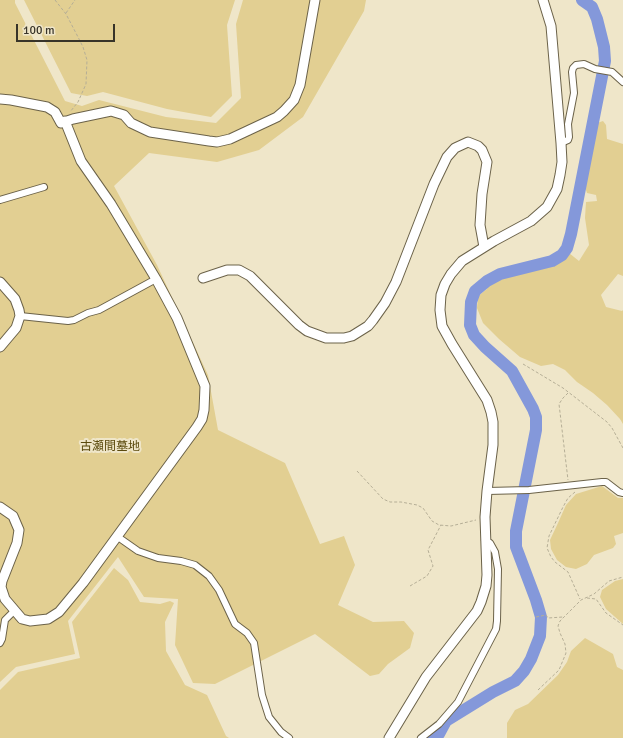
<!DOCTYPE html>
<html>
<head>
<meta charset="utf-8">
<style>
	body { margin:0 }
	#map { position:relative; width:623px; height:738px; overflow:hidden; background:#efe6c9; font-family:Signika,sans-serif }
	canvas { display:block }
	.scale { position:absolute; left:16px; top:24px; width:99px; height:18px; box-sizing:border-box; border:2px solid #383429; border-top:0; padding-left:5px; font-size:12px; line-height:14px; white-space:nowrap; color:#383429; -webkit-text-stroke:3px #efe6c9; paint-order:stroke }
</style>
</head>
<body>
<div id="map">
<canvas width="623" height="738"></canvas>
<div class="scale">100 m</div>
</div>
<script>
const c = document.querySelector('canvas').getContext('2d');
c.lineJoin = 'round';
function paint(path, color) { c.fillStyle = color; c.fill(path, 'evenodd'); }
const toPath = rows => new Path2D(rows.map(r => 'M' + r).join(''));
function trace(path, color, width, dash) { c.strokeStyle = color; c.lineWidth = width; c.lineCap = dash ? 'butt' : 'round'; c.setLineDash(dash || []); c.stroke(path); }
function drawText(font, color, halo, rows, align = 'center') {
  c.font = font + ' Signika,"Noto Sans JP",sans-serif'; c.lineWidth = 4; c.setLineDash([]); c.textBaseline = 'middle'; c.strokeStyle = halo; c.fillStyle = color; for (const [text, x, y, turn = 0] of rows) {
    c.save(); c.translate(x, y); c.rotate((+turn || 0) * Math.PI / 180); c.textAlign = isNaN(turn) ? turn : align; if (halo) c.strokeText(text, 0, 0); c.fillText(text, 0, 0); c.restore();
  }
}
const green = toPath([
	[0,0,15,0,15,3,65,101,82,106,99,100,166,117,216,123,241,98,236,24,243,0,366,0,364,11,303,117,259,150,217,162,149,153,114,186,157,265,208,375,218,430,285,463,320,544,344,536,355,565,338,605,373,622,404,621,414,633,410,648,388,664,379,674,370,676,315,634,215,684,193,683,175,645,178,599,144,597,118,557,68,621,75,654,16,667,0,682],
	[24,0,235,0,227,25,232,96,211,117,167,109,103,92,87,96,71,93],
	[603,121,606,125,607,139,623,144,623,276,618,274,601,295,606,307,622,311,623,310,623,424,620,419,607,405,593,393,577,382,565,370,553,364,541,366,520,357,499,339,483,323,477,308,478,296,487,289,488,285,505,276,551,264,569,253,579,261,589,245,585,218,586,202,597,201,596,195,587,193,584,184,597,123],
	[602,486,618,498,623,498,623,533,614,536,616,544,613,548,594,555,587,564,576,569,566,567,557,560,551,549,550,540,558,523,566,505,576,494],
	[114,568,128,580,140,602,160,604,170,601,174,603,165,622,166,651,185,685,207,695,226,736,229,738,0,738,0,690,18,672,80,658,72,622],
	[623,579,623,624,606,609,600,597,602,590,615,581],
	[585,638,613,654,617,667,623,670,623,738,507,738,507,723,515,710,528,704,558,675,567,662,571,651]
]);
const river = toPath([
	[433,738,439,734,446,721,493,692,515,681,524,671,531,659,540,636,541,617,536,600,516,547,516,531,536,430,536,417,533,409,512,371,485,347,474,335,470,325,471,302,475,291,487,281,500,274,552,261,562,255,567,248,571,234,605,61,604,47,597,19,592,7,582,0]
]);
const path = toPath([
	[55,0,66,14,78,37,83,47,87,60,86,84,78,102,70,112],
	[66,13,75,0],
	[523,364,563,388,607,422,612,428,623,448],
	[568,393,563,398,559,404,568,480],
	[357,471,383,499,390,502,401,502,417,505,423,508,432,521,439,525,451,526,476,520],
	[575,492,568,498,563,507,549,536,547,548,551,557,555,562,568,572,580,599],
	[410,586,427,576,433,566,428,550,441,525],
	[587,598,596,599,606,613,623,625],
	[536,617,546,615,548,618,563,617],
	[538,690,559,670,566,653,565,644,560,633,558,626,560,621,581,600,594,594,609,581,623,577]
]);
const street = toPath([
	[561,143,568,140,569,137,568,124,574,93,572,72,573,68,576,65,584,64,595,69,612,72,623,82],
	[0,200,44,187],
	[20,316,68,321,74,320,88,313,99,310,156,279],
	[487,491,529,490,602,482,606,482,619,492,623,493],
	[118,537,138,551,158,558,181,561,195,565,209,576,219,590,235,624,247,633,254,643,262,695,269,717,281,732,289,738],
	[0,643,2,639,5,620,14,611],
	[421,738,439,724,458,702,496,629,497,621,498,569,495,552,490,543,485,540]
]);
const secondary = toPath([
	[0,99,11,100,47,107,55,112,61,123,73,119,111,111,124,115,131,123,150,132,209,141,217,142,230,139,277,117,284,111,294,100,300,85,315,0],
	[203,278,227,270,239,270,250,276,299,325,307,331,326,338,344,338,352,336,368,326,373,320,385,303,396,282,434,184,447,157,455,148,468,142,478,146,482,150,487,162,482,194,480,225,484,247],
	[0,282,15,299,19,310,20,316,16,328,0,347],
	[0,507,13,516,19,530,17,543,2,581,1,587,5,599,22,619,30,621,48,619,59,612,83,583,197,427,202,419,204,410,205,386,177,318,156,279,111,204,81,161,65,121],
	[389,738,426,677,477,611,481,602,486,586,487,575,485,517,487,491,493,445,493,422,491,412,487,400,452,344,442,326,440,310,441,295,445,284,451,274,462,261,494,241,531,221,547,207,557,189,560,175,562,162,561,143,551,26,543,0]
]);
const parkNames = [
	["古瀬間墓地",110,447]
];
paint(green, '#e2cf92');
trace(river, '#8498da', 12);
trace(street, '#6b6249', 8);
trace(secondary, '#6b6249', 11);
trace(path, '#b5ae96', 1, [3, 2]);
trace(street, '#fff', 6);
trace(secondary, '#fff', 9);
drawText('12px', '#5b4a0d', '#efe6c9', parkNames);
</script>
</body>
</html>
